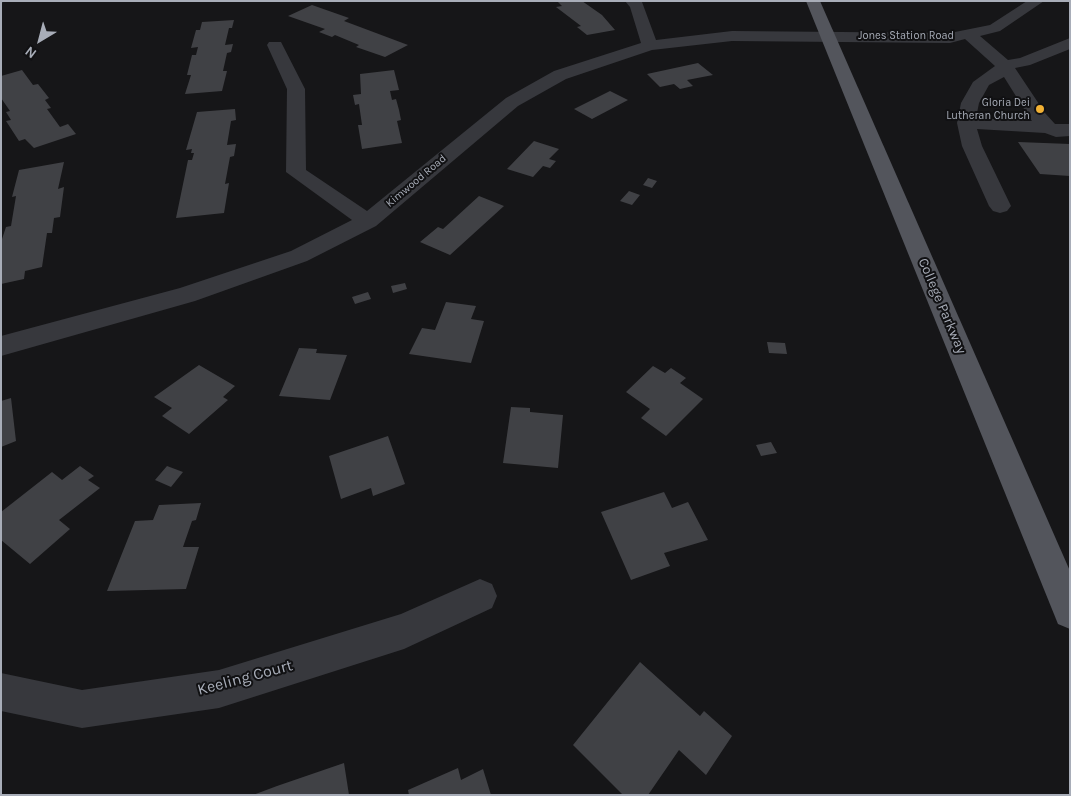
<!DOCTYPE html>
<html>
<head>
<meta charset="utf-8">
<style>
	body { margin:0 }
	#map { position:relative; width:1071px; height:796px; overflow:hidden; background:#161618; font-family:Karla,sans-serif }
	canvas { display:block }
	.frame { position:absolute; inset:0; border:2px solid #a8adb8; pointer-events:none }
	.north { position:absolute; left:15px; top:15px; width:50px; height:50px; -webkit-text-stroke:4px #111113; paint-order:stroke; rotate:217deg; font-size:14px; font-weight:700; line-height:20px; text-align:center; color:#a8adb8 }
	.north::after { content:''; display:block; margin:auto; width:18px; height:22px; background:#a8adb8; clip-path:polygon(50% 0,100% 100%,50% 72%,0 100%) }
</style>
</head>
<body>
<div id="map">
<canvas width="1071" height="796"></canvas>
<div class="frame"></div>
<div class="north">N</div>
</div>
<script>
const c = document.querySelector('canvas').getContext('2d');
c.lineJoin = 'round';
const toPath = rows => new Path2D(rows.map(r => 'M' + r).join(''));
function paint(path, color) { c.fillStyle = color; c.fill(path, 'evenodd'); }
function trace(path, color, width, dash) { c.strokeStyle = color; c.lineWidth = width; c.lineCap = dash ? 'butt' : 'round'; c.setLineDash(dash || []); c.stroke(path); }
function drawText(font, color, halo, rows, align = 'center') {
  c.font = font + ' Karla,sans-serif'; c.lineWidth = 4; c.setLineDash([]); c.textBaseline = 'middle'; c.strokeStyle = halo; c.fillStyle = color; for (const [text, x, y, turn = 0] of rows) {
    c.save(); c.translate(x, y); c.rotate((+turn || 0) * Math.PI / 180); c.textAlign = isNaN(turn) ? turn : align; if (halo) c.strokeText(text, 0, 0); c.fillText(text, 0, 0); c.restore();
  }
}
const stream = toPath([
	[1,1,4,1,2,3,1,1]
]);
const building = toPath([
	[557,1,582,1,602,15,615,30,587,35,577,27,581,26,556,7,562,6],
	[312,5,349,18,344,21,408,45,385,57,356,47,359,45,335,35,332,37,319,32,325,29,288,16],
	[234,20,232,28,229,28,225,45,233,44,231,52,227,53,223,71,227,71,222,91,185,94,191,75,187,75,192,55,196,55,198,47,191,48,196,30,200,30,202,22],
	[698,63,713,75,687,80,693,86,680,89,674,84,660,87,647,74],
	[22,70,33,85,38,84,49,98,45,100,51,108,47,109,60,127,68,124,76,134,34,148,25,139,19,141,6,121,11,120,6,112,10,111,1,98,1,76],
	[394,70,399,90,390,91,392,100,396,99,399,110,401,120,397,121,402,143,362,149,358,125,362,125,359,104,355,105,353,95,361,94,360,74],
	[610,91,628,100,592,119,574,109],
	[235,109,236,120,231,121,227,145,236,144,234,156,230,157,225,184,229,183,224,213,176,218,188,160,192,160,194,153,191,153,192,149,186,150,197,112],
	[534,141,559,149,549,159,556,161,550,168,543,166,533,177,507,169],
	[1018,142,1070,144,1070,176,1040,174],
	[64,162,58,189,64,187,60,217,54,218,52,233,47,233,42,267,25,271,24,279,1,284,1,242,6,227,11,226,16,196,12,197,19,170],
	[648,178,657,181,652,188,643,185],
	[629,191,640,195,632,205,620,201],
	[479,196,504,206,450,255,420,242,438,227,443,229],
	[405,283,407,289,393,293,391,286],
	[368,292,371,299,355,304,352,297],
	[446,302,476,306,471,319,484,321,471,363,409,354,422,328,435,330],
	[767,342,785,343,787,354,769,353],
	[299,348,317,349,316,353,347,355,330,400,279,396],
	[199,365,235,386,223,397,228,400,189,434,162,416,172,408,154,397],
	[653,366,665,373,671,368,686,378,680,383,703,399,666,436,641,418,650,409,626,392],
	[11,398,16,441,1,447,1,401],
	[511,407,530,408,530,412,563,415,558,468,503,463],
	[388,436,405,484,373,496,371,488,341,499,329,456],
	[771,442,777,453,761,456,756,445],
	[80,466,94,476,88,480,100,488,59,520,70,529,30,564,1,540,1,512,52,472,62,480],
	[167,466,183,472,171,487,155,480],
	[664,492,672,508,688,502,708,540,664,553,670,566,631,580,601,512],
	[201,503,196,520,192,521,183,547,199,547,186,589,107,591,135,521,153,520,159,505],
	[640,662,700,716,704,711,732,736,706,775,679,750,648,795,623,795,573,745],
	[344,763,349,795,253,795,277,786],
	[458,768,461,780,483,769,491,795,409,795,408,790]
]);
const minor = toPath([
	[625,1,642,2,656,40,732,31,950,33,990,25,1027,1,1044,1,1000,31,980,36,1008,60,1020,58,1070,38,1070,49,1030,65,1015,68,1045,113,1055,124,1070,124,1070,136,1056,137,1045,133,977,129,982,146,1011,206,1007,211,1000,213,993,211,989,206,962,146,957,123,961,103,973,82,995,66,965,39,950,43,732,41,652,50,566,79,518,106,376,226,307,261,195,301,1,356,1,336,180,288,291,251,352,220,286,172,287,89,267,45,269,42,281,42,305,89,306,170,367,211,506,98,554,71,641,43,630,7,625,1],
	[1004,77,1029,117,1032,121,976,118,979,103,989,85,1004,77],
	[480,579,492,584,497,596,492,608,404,649,219,708,82,728,1,711,1,673,82,690,219,670,401,614,480,579]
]);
const major = toPath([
	[806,1,820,1,1070,571,1070,629,1058,624,806,1]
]);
const markers = [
	[1040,109,5,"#f2b134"]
];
const farStreetnames = [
	["Jones Station Road",906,36],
	["Kimwood Road",416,181,-40]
];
const farPoinames = [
	["Gloria Dei",1030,103],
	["Lutheran Church",1030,116]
];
const streetNames = [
	["College Parkway",942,306,67]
];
const nearStreetnames = [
	["Keeling Court",245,678,-15]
];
paint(stream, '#2c353c');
paint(building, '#404145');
paint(minor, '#37383d');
paint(major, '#53555c');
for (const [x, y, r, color] of markers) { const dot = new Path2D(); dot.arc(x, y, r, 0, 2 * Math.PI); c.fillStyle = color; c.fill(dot); trace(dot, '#111113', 2); }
drawText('11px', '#a8adb8', '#111113', farStreetnames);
drawText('11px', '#a8adb8', '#111113', farPoinames, 'right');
drawText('14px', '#a8adb8', '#111113', streetNames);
drawText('16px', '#a8adb8', '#111113', nearStreetnames);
</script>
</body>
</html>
